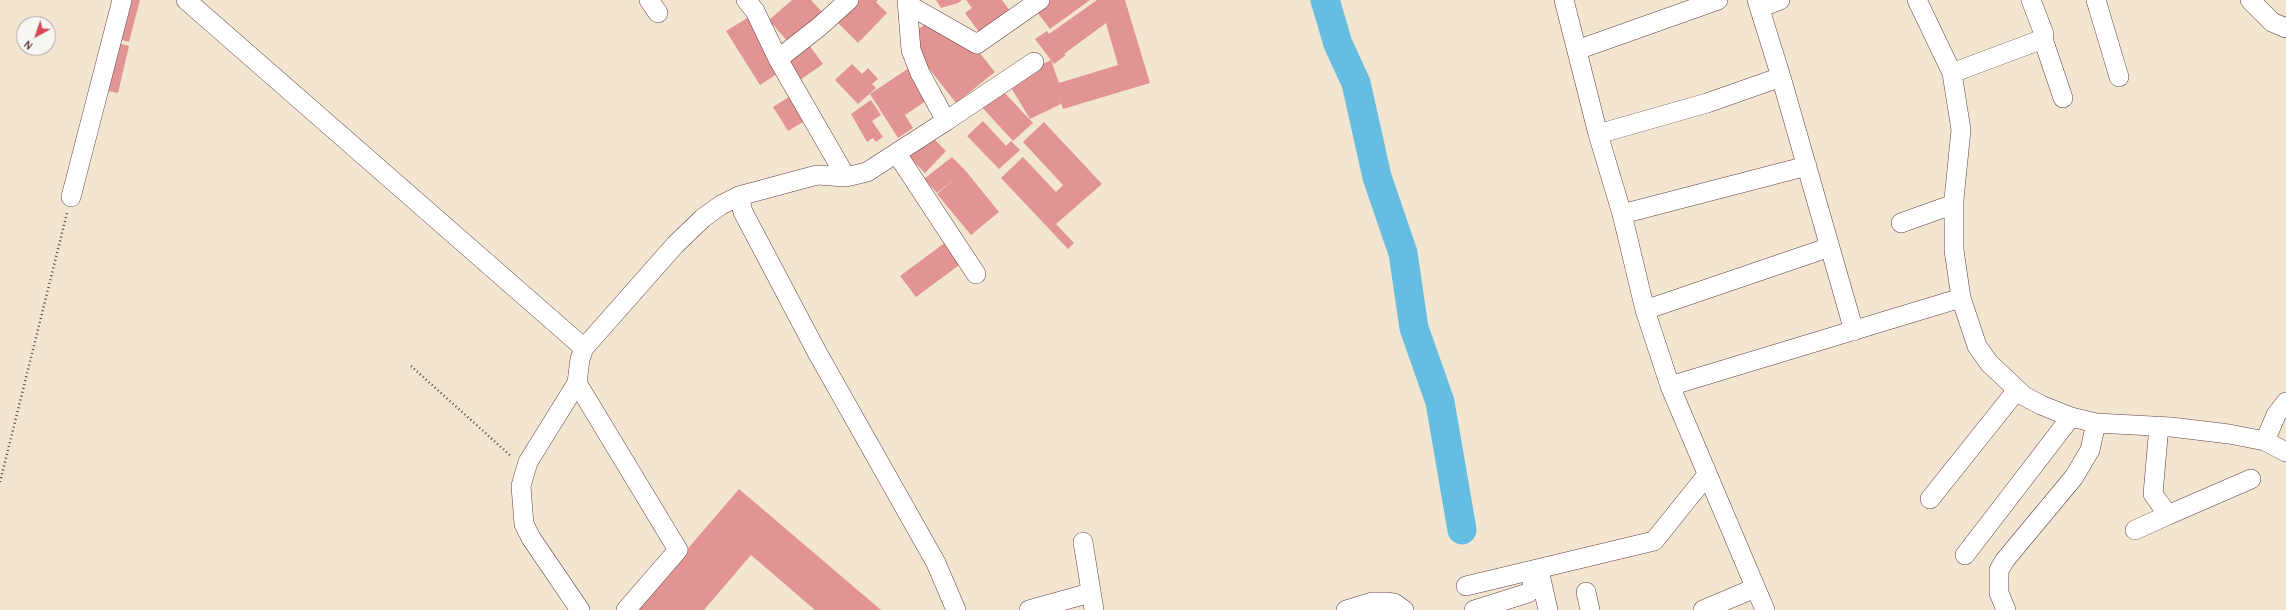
<!DOCTYPE html>
<html>
<head>
<meta charset="utf-8">
<style>
  body { margin:0 }
  #map { position:relative; width:2286px; height:610px; overflow:hidden; background:#f3e6d1; font-family:"Comic Neue",sans-serif }
  canvas { display:block }
  .north { position:absolute; left:16px; top:16px; width:40px; height:40px; box-sizing:border-box; background:#f6f6f2; border:1px solid #b1a0a2; border-radius:50%; rotate:220deg; font-size:11px; font-weight:700; line-height:16px; text-align:center; color:#4a1f2b }
  .north::after { content:''; display:block; margin:auto; width:14px; height:18px; background:#d1495b; clip-path:polygon(50% 0,100% 100%,50% 72%,0 100%) }
</style>
</head>
<body>
<div id="map">
<canvas width="2286" height="610"></canvas>
<div class="north">N</div>
</div>
<script>
const ctx = document.querySelector('canvas').getContext('2d');
ctx.lineJoin = 'round';
const toPath = rows => new Path2D(rows.map(r => 'M' + r).join(''));
function stroke(path, color, width, dash) { ctx.strokeStyle = color; ctx.lineWidth = width; ctx.lineCap = dash ? 'butt' : 'round'; ctx.setLineDash(dash || []); ctx.stroke(path); }
function fill(path, color) { ctx.fillStyle = color; ctx.fill(path, 'evenodd'); }
const river = toPath([
  [1325,0,1338,44,1356,83,1377,177,1403,253,1414,328,1440,402,1462,530]
]);
const building = toPath([
  [125,0,140,0,129,42,115,38],
  [792,0,811,0,823,13,789,43,769,20],
  [853,0,878,0,876,2,887,13,858,43,836,21],
  [936,0,962,0,958,3,941,8],
  [966,0,1002,0,1010,11,979,32,965,13,972,8],
  [1045,0,1090,0,1050,29,1034,8],
  [1097,0,1125,0,1150,83,1063,109,1057,92,1061,104,1030,119,1007,81,1051,60,1059,83,1118,65,1106,23,1064,54,1066,55,1054,64,1035,39,1047,31,1049,34],
  [749,17,783,70,760,85,726,31],
  [931,20,974,46,995,72,956,103,924,62,925,60,916,46,912,34],
  [114,42,129,46,118,93,102,90],
  [807,42,823,64,800,80,785,58],
  [852,64,862,74,868,68,878,79,872,84,876,88,858,104,835,80],
  [909,68,929,99,905,115,913,128,898,138,870,94],
  [1000,88,1033,123,1013,141,981,106],
  [792,95,808,119,788,131,773,107],
  [871,100,881,115,872,121,883,137,876,142,873,138,867,142,851,114],
  [983,121,1006,146,1011,141,1020,150,999,169,967,136],
  [1044,122,1102,184,1056,224,1074,243,1068,249,1001,178,1023,157,1056,192,1063,185,1023,142],
  [930,135,946,151,925,173,909,157],
  [952,157,965,170,999,212,971,235,937,194,956,178,937,193,924,179],
  [950,239,966,260,916,297,900,276],
  [739,489,881,610,815,610,751,555,704,610,635,610]
]);
const path = toPath([
  [411,366,512,457],
  [0,482,67,213]
]);
const minor = toPath([
  [186,0,584,348],
  [649,0,658,13],
  [746,0,755,11,778,59,846,177],
  [1564,0,1598,134,1622,214,1645,310,1670,386,1765,610],
  [1757,0,1781,77,1854,331],
  [1917,0,1952,73,1961,130,1954,199,1954,250,1961,298,1977,346,1989,363,2024,396,2041,405,2071,417,2096,423,2171,427,2229,434,2265,441,2286,452],
  [2096,0,2119,77],
  [2250,0,2272,22,2286,28],
  [907,4,977,44,1040,0],
  [1760,8,1780,0],
  [2043,39,2063,98],
  [1577,50,1718,0],
  [778,59,819,27,849,0],
  [1952,73,2043,39,2044,34,2031,0],
  [946,121,1034,62],
  [1598,134,1707,103,1781,77],
  [897,154,976,274],
  [739,196,743,212,818,354,936,563,956,610],
  [71,197,122,0],
  [1622,214,1807,166],
  [1901,223,1954,204],
  [1645,310,1830,247],
  [577,383,678,550,626,610],
  [1670,386,1961,298],
  [2159,426,2153,494,2168,515,2251,479],
  [2265,441,2276,415,2286,402],
  [1930,499,2017,390],
  [2135,530,2168,515],
  [1083,542,1094,610],
  [1965,555,2071,417],
  [1539,570,1548,610],
  [1466,586,1654,541,1707,475],
  [1586,592,1590,610],
  [580,610,531,538,524,524,521,486,528,462,577,383,580,359,584,348,675,245,703,218,721,205,739,196,817,175,846,177,867,172,946,121,920,73,911,50,907,0],
  [1029,610,1090,593],
  [1346,610,1372,602,1388,602,1394,603,1404,610],
  [1474,610,1528,593,1533,588,1531,571],
  [1703,610,1755,588],
  [2006,610,1999,593,1999,570,2005,560,2074,477,2090,450,2096,423]
]);
stroke(river, '#65bde2', 29);
fill(building, '#e19491');
stroke(minor, '#633d44', 20);
stroke(path, '#633d44', 2.5, [1, 3]);
stroke(minor, '#fff', 19);
</script>
</body>
</html>
